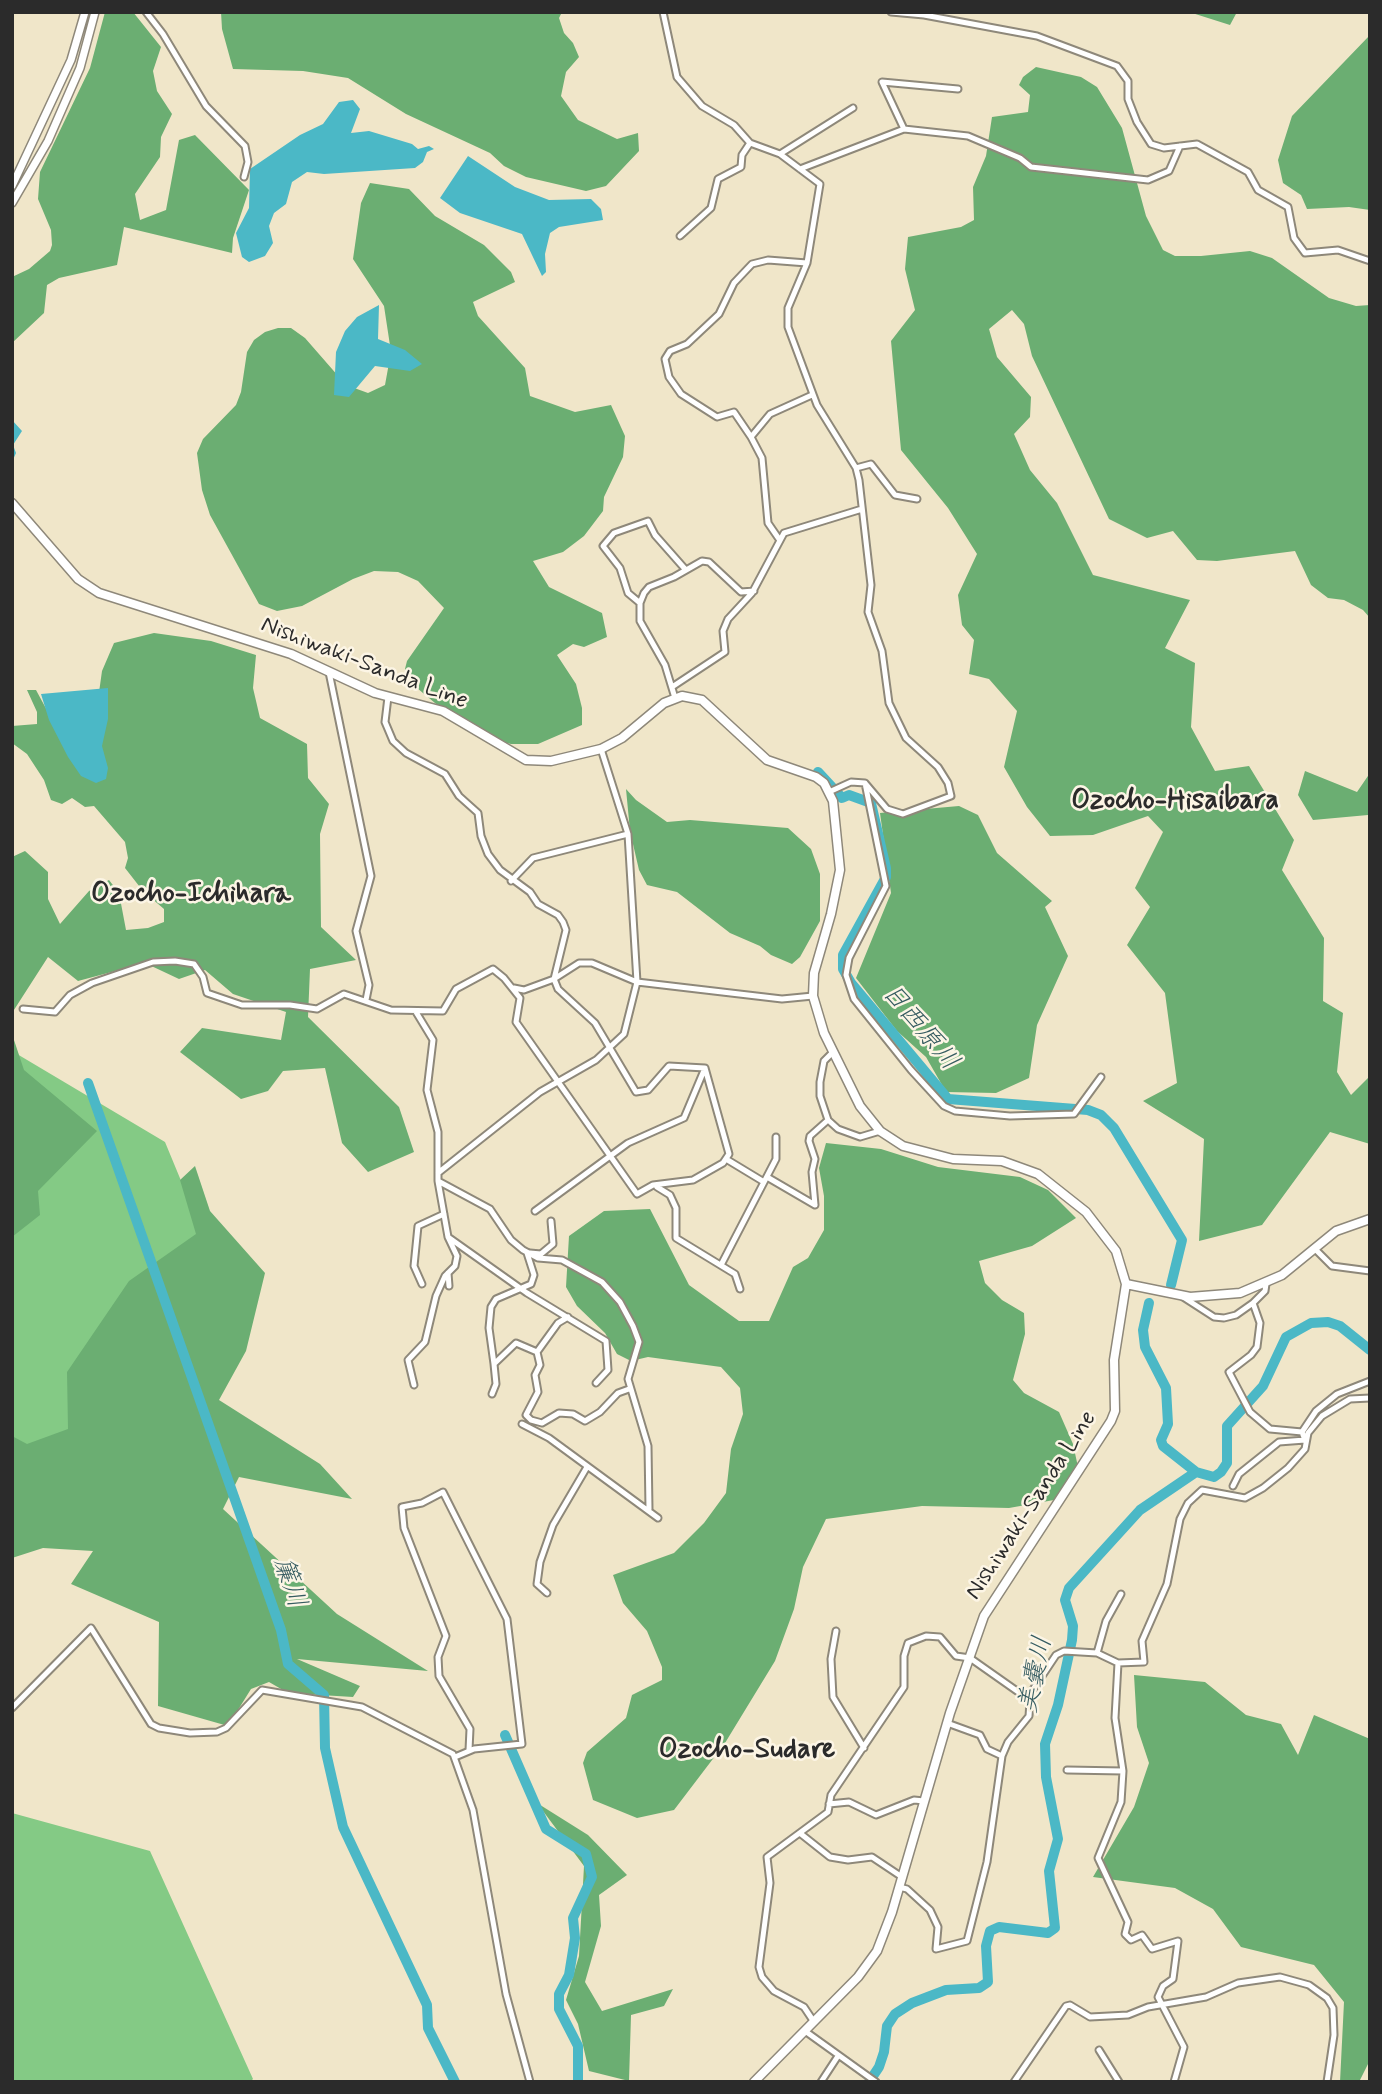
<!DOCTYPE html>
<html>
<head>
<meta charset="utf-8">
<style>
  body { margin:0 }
  #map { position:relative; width:1382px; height:2094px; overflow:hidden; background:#f0e6c9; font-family:Mynerve,sans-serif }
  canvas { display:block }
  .frame { position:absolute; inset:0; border:14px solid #2b2b2b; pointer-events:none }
</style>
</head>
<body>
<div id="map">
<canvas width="1382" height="2094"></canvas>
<div class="frame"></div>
</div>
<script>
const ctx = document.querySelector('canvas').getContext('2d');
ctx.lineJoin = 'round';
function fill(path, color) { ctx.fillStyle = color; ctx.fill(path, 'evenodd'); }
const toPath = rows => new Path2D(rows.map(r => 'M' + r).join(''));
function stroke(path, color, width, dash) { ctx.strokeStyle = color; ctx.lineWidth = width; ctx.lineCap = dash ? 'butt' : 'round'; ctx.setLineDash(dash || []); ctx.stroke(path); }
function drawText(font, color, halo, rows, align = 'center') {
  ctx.font = font + ' Mynerve,"Klee One",sans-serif'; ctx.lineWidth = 5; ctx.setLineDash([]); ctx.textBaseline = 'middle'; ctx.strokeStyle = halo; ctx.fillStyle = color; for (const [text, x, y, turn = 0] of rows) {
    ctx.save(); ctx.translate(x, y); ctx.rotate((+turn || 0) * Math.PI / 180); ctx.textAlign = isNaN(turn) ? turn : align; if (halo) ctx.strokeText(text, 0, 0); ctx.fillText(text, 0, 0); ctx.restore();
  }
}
const green = toPath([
  [12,1051,165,1142,208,1246,84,1437,12,1480],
  [12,1813,150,1851,253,2079,250,2082,12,2082]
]);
const forest = toPath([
  [105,12,133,12,161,47,153,71,157,91,172,114,161,137,160,157,135,194,140,220,166,210,179,140,195,135,249,190,233,238,232,253,124,227,117,265,59,278,47,285,44,313,12,343,12,277,29,269,50,251,52,245,51,230,38,199,40,172,90,68],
  [221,12,562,12,559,18,564,33,573,43,579,57,566,72,561,96,578,120,617,139,638,133,639,151,606,186,586,191,526,177,504,166,490,153,406,114,348,78,303,71,233,69,222,29],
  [1189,12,1237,12,1230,25],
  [1370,35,1370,210,1349,207,1307,209,1301,195,1283,183,1278,160,1292,116],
  [1036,67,1081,77,1097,87,1122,128,1146,216,1163,250,1175,256,1201,256,1250,251,1272,258,1329,298,1356,306,1370,305,1370,618,1363,610,1344,600,1328,598,1311,585,1295,551,1217,561,1197,560,1173,531,1147,538,1109,519,1032,356,1024,324,1012,310,989,329,997,357,1031,397,1030,417,1014,434,1030,470,1057,503,1093,575,1190,600,1165,648,1195,663,1191,727,1215,771,1249,766,1294,840,1282,870,1324,938,1323,1001,1343,1013,1337,1072,1351,1095,1370,1076,1370,1144,1330,1132,1262,1225,1199,1241,1204,1139,1143,1101,1177,1083,1165,993,1127,945,1150,907,1135,888,1163,832,1148,816,1093,835,1050,836,1027,807,1004,767,1017,711,989,679,969,674,974,640,962,625,958,595,977,554,948,508,901,450,891,341,915,310,905,269,908,237,961,227,974,220,973,187,986,156,992,117,1028,112,1030,95,1019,85,1023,77],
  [370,183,409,189,435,216,484,245,511,272,515,282,473,302,478,316,525,368,530,396,575,412,611,405,625,436,623,457,604,497,603,511,584,536,563,552,533,561,549,587,602,613,607,637,584,647,573,644,557,655,576,684,582,708,582,725,538,744,511,744,490,739,447,713,411,683,405,669,407,661,444,608,418,581,398,572,374,571,353,579,302,606,277,611,259,604,210,515,202,490,197,453,203,439,236,405,241,392,247,352,254,340,265,332,278,328,291,328,305,338,346,385,368,393,385,385,391,352,384,306,353,259,361,203],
  [154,633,211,641,256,655,253,688,260,718,307,744,308,778,329,804,320,834,321,927,356,960,310,969,308,1017,399,1107,414,1152,368,1172,342,1143,325,1068,283,1071,268,1091,241,1099,180,1052,202,1028,281,1040,286,1012,233,994,205,970,179,979,145,963,78,981,48,957,12,1013,12,857,25,851,48,872,48,899,60,924,89,891,109,880,119,893,126,930,148,928,164,922,164,909,143,891,125,868,128,858,125,842,94,806,85,807,72,798,62,804,51,800,44,780,27,754,12,743,12,726,37,724,37,712,27,690,36,690,76,764,95,721,102,671,114,643],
  [1305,771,1357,792,1370,773,1370,817,1368,815,1313,820,1298,795],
  [626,789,636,800,667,822,690,820,788,828,811,849,820,874,820,921,800,957,792,964,771,955,760,946,730,933,677,892,647,885,639,870,630,831],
  [959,806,978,815,997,853,1052,901,1045,907,1068,956,1037,1025,1029,1078,996,1093,946,1092,926,1057,897,1031,856,978,891,893,880,813],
  [12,1034,24,1070,97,1131,38,1191,40,1215,12,1237],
  [826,1143,881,1149,938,1167,1020,1177,1048,1190,1076,1218,1032,1246,979,1261,985,1283,1002,1300,1024,1313,1025,1334,1013,1380,1024,1393,1059,1412,1073,1444,1078,1467,1054,1500,1009,1508,922,1506,826,1519,803,1567,794,1609,775,1661,725,1743,674,1810,637,1818,593,1800,583,1763,587,1752,626,1718,632,1695,662,1680,662,1667,647,1631,623,1603,613,1575,674,1553,704,1523,726,1493,731,1449,743,1414,740,1388,721,1367,648,1357,631,1361,617,1354,605,1333,577,1306,566,1287,569,1236,604,1211,650,1209,689,1285,739,1321,769,1321,793,1267,808,1258,824,1230,824,1196,819,1168],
  [195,1166,210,1211,265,1273,246,1351,219,1400,320,1464,352,1499,239,1477,223,1509,337,1614,428,1671,297,1659,360,1686,353,1697,288,1693,269,1682,251,1689,228,1726,158,1706,159,1622,71,1584,93,1551,43,1548,12,1558,12,1436,27,1444,68,1429,67,1372,129,1281,196,1234,180,1180],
  [1134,1675,1205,1682,1246,1715,1281,1724,1298,1755,1314,1715,1370,1739,1370,2060,1359,2082,1340,2082,1344,2002,1314,1965,1241,1947,1213,1909,1175,1888,1093,1877,1134,1807,1149,1763,1137,1727],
  [537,1803,588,1835,627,1875,599,1895,601,1926,585,1982,602,2011,673,1989,664,2006,631,2015,629,2081,589,2071,578,2024,566,2000,579,1956,584,1866]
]);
const water = toPath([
  [353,100,360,109,351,133,369,131,412,144,418,149,429,146,434,149,427,152,423,162,415,168,324,174,307,172,292,182,286,204,274,213,269,226,273,243,265,256,249,262,242,257,236,233,249,208,250,169,300,135,323,124,339,102],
  [468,156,515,187,549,200,591,199,601,209,603,220,559,227,550,233,545,254,546,272,542,276,522,234,460,213,440,198],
  [379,305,378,339,405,350,422,364,410,371,375,366,349,397,334,395,336,352,345,331,357,317],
  [12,420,22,431,13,445,16,453,12,462],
  [108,688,108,719,102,746,108,768,106,779,96,783,81,776,68,757,49,720,41,694]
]);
const river = toPath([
  [818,772,842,798,849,795,871,803,886,868,886,877,843,955,843,969,851,983,948,1099,1088,1110,1101,1115,1114,1128,1182,1240,1171,1285],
  [88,1083,281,1630,288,1664,324,1695,325,1748,343,1827,427,2005,428,2028,455,2082],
  [1149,1303,1143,1330,1145,1347,1166,1388,1168,1424,1161,1440,1163,1446,1196,1472],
  [505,1735,546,1829,586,1854,592,1877,573,1918,575,1938,569,1975,559,1994,559,2009,578,2046,578,2082],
  [869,2082,879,2067,884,2052,887,2026,895,2014,912,2003,946,1990,979,1988,988,1982,986,1946,990,1931,999,1927,1048,1933,1055,1928,1049,1871,1058,1839,1046,1777,1045,1744,1058,1705,1072,1640,1073,1626,1065,1600,1069,1588,1140,1510,1196,1472,1214,1477,1221,1472,1227,1463,1227,1426,1263,1386,1286,1337,1311,1323,1328,1322,1340,1326,1370,1350]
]);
const street = toPath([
  [146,12,163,34,206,106,245,146,248,162,244,177],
  [663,12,677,77,702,106,734,125,750,143,780,154,820,184,807,263,788,308,788,327,817,405,856,468,859,480,871,585,868,612,882,651,889,703,906,738,938,767,948,783,951,796,903,814,887,809,865,783,851,782,829,792],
  [891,12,924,15,1037,36,1117,66,1128,81,1128,99,1137,122,1151,144,1164,148,1197,144,1248,172,1258,190,1288,207,1294,238,1305,253,1338,250,1370,261],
  [904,129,882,82,958,89],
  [780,154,853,108],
  [800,169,904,129,968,136,1020,158,1031,167,1148,180,1169,171,1180,146],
  [680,236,711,208,718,179,741,167,742,155,750,143],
  [751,437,770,414,812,395],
  [856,468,871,464,895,495,917,499],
  [779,539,768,523,762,458,751,437,734,412,717,417,681,394,669,377,665,359,670,351,687,344,719,314,734,283,752,264,768,260,807,263],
  [640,603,628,593,620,568,603,546,614,533,648,521,655,535,685,569],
  [329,672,371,876,356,931,369,985,366,1000],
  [672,687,725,652,723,631,728,619,752,593,784,533,862,509],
  [388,697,385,722,393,741,406,753,445,774,459,796,478,813,481,836,488,854,500,870,530,892,538,904,558,915,563,922,566,930,554,979,558,989,595,1023,636,1092,648,1090,669,1066,705,1068],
  [675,698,665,665,640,621,640,603,644,593,649,587,674,577,702,561,709,562,741,592,754,591],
  [865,783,886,886,849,958,846,975,854,999,911,1070,944,1106,955,1111,1010,1116,1074,1114,1101,1077],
  [511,881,533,858,628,834],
  [514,988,524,990,554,979,579,963,592,963,637,982,782,999,813,996],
  [23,1009,55,1012,70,995,92,983,153,962,175,961,194,964,203,977,207,993,242,1005,290,1005,317,1009,344,994,391,1010,443,1011,456,989,493,969,504,978,520,998,516,1022,637,1194,653,1185,693,1180,723,1163,729,1154,705,1068],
  [416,1012,433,1040,427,1090,438,1132,438,1181,490,1209,511,1240,523,1250,538,1258,562,1260,602,1282,620,1302,633,1326,639,1342,628,1379,648,1446,649,1509],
  [833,1052,824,1061,820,1082,820,1096,828,1120,838,1129,860,1137,880,1131],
  [726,1159,764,1182],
  [438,1173,540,1092,596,1060,624,1034,637,982,628,834,601,749],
  [767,1177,815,1205],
  [438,1181,448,1237,527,1293,606,1341,608,1370,596,1383],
  [657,1187,670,1195,676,1208,676,1238,735,1274,740,1289],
  [815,1205,812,1172,815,1159,809,1141,810,1136,828,1120],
  [535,1211,628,1143,684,1118,705,1068],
  [1314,1248,1332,1266,1370,1271],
  [527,1253,534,1275,531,1284,496,1299,491,1307,489,1328,494,1364,516,1343,537,1352,558,1323,568,1317],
  [530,1253,541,1254,553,1244,551,1221],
  [721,1265,776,1159,776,1137],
  [448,1273,449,1286],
  [422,1284,414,1266,418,1226,444,1214],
  [1266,1284,1265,1291,1253,1303,1260,1323,1257,1347,1251,1355,1229,1372,1250,1412,1270,1429,1302,1432,1305,1440],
  [1183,1297,1214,1317,1224,1318,1236,1315,1253,1303],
  [537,1352,540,1365,535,1375,538,1392,526,1415,531,1420,542,1423,559,1413,573,1414,585,1421,600,1412,618,1393,629,1389],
  [414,1385,408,1360,425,1342,436,1296,445,1276,455,1266,457,1256,448,1237],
  [492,1394,496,1384,494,1364],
  [522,1424,549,1438,658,1518],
  [1302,1432,1316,1411,1337,1394,1370,1381],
  [1233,1486,1239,1474,1279,1442,1305,1440],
  [547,1593,537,1584,540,1562,553,1525,587,1467],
  [836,1631,831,1659,833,1697,864,1748],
  [1097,1653,1106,1621,1121,1594],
  [1118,1663,1115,1718,1123,1771,1121,1802,1098,1858,1128,1922,1125,1934,1131,1940,1142,1935,1152,1949,1178,1941,1173,1979,1163,1986,1158,1997,1184,2047,1174,2082],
  [12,1708,91,1628,151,1724,159,1728,190,1733,217,1732,226,1728,262,1690,362,1707,453,1754,473,1810,506,1994,530,2082],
  [947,1723,980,1735,987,1749,1002,1756],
  [455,1757,474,1749,522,1744,507,1619,443,1492,422,1503,402,1507,404,1528,446,1636,438,1657,439,1676,470,1729,469,1750],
  [1067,1770,1123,1771],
  [829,1804,849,1802,876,1815,914,1800,924,1801],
  [801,1834,830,1857,848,1860,872,1857,902,1877],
  [899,1887,907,1889,930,1910,938,1927,936,1949,967,1941,987,1862,1002,1756,1008,1742,1029,1716,1030,1702,1024,1696],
  [814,2022,804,2007,774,1991,762,1977,759,1967,770,1883,767,1857,828,1812,831,1795,904,1687,904,1656,908,1643,926,1636,940,1637,956,1656,970,1658,1024,1696,1032,1691,1056,1655,1064,1651,1097,1653,1118,1663,1144,1662,1142,1641,1167,1584,1180,1519,1188,1503,1202,1490,1245,1498,1263,1488,1288,1468,1305,1449,1308,1433,1322,1416,1350,1399,1370,1398],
  [805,2031,876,2082],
  [1099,2050,1119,2082],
  [821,2082,838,2056],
  [1014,2082,1066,2006,1070,2005,1090,2017,1128,2015,1148,2007,1206,1997,1238,1983,1280,1977,1309,1985,1327,1998,1333,2008,1334,2035,1327,2082]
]);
const secondary = toPath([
  [12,186,71,60,85,12],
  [12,203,48,141,80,68,95,12]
]);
const primary = toPath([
  [12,503,78,579,99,593,291,654,375,693,443,711,526,760,551,761,601,749,622,738,664,703,682,696,702,700,767,760,816,777,824,783,833,801,840,870,831,914,814,973,813,996,824,1033,860,1106,880,1131,903,1146,953,1159,1002,1161,1038,1174,1086,1212,1116,1251,1126,1284,1114,1360,1115,1411,1111,1421,984,1616,950,1713,892,1912,877,1951,858,1977,754,2082],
  [1126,1284,1190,1297,1240,1293,1282,1275,1336,1231,1370,1219]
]);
const streetNames = [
  ["Nishiwaki-Sanda Line",364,664,21],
  ["Nishiwaki-Sanda Line",1032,1506,-57]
];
const waterNames = [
  ["日西原川",919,1028,50],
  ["簾川",288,1583,71],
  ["美嚢川",1037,1675,-78]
];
const quarterNames = [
  ["Ozocho-Hisaibara",1175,802],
  ["Ozocho-Ichihara",191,895],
  ["Ozocho-Sudare",747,1751]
];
fill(green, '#84ca85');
fill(forest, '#6bae72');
fill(water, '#4bb8c6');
stroke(river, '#4bb8c6', 10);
stroke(street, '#8e887a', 9);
stroke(secondary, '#8e887a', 10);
stroke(primary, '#8e887a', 11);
stroke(street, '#fff', 5);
stroke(secondary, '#fff', 7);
stroke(primary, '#fff', 8);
drawText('24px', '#2b2b2b', '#fcf5e5', streetNames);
drawText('italic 26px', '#365c61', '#fcf5e5', waterNames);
drawText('bold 28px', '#2b2b2b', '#fcf5e5', quarterNames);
</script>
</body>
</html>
